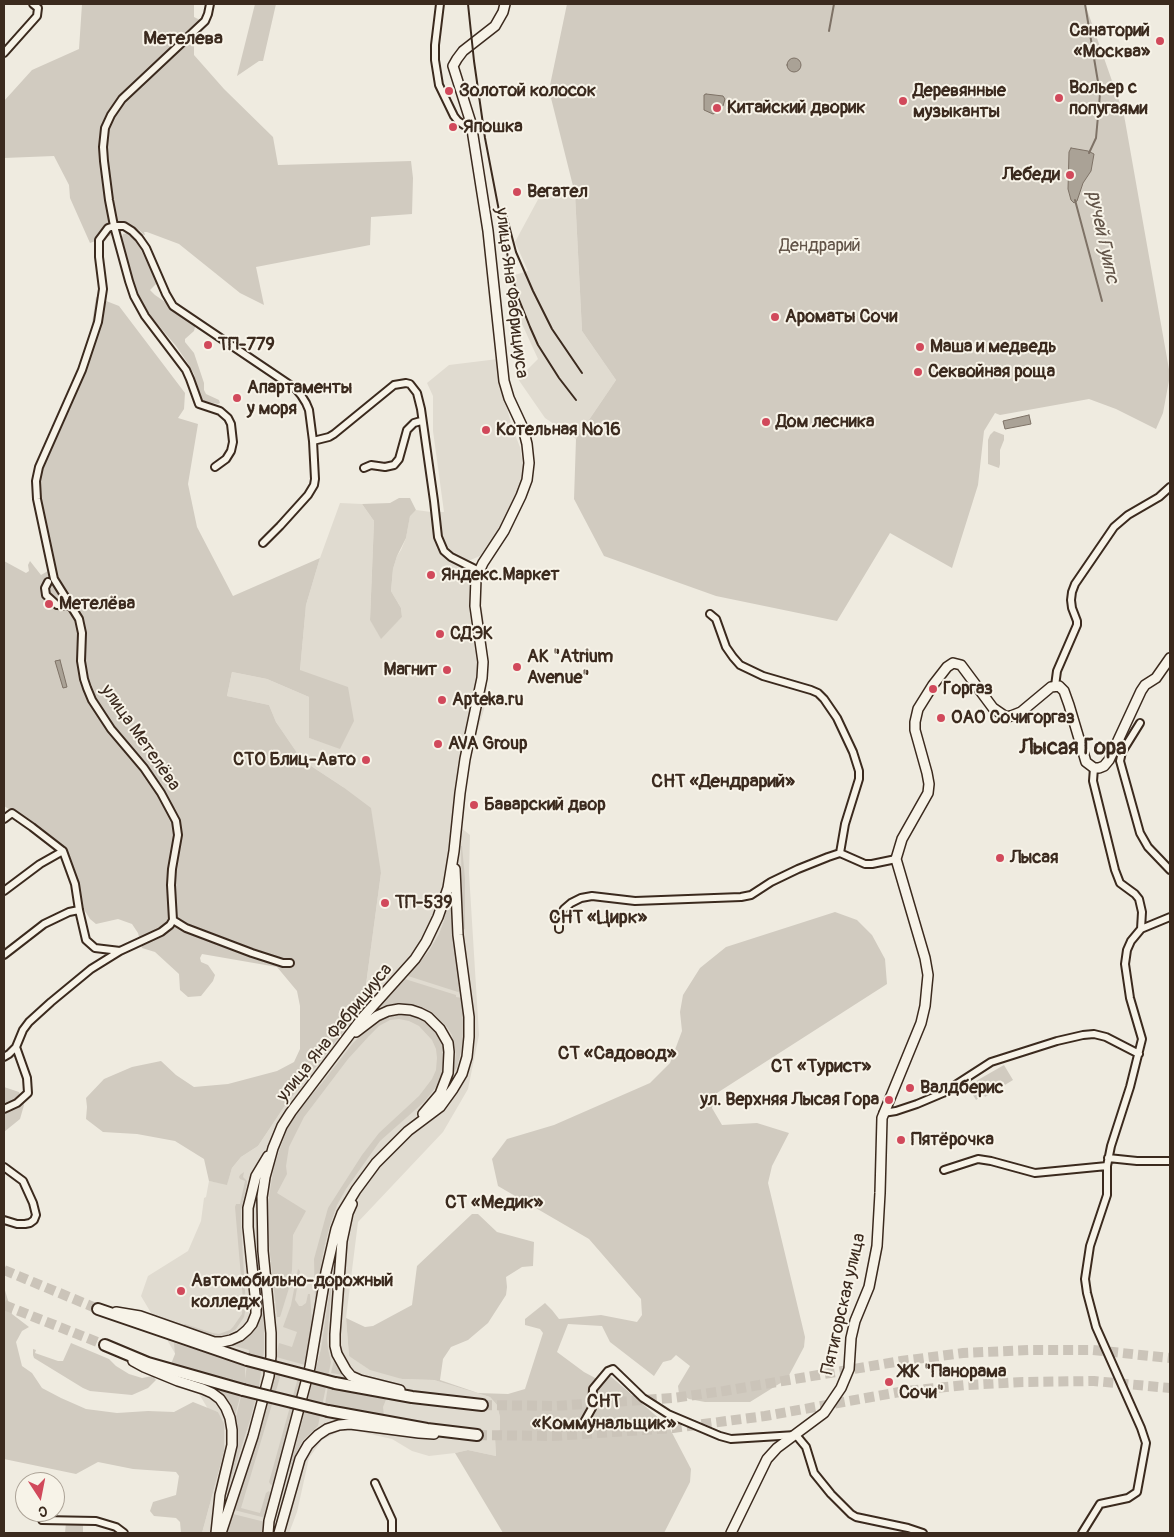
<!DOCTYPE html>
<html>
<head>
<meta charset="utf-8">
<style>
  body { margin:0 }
  #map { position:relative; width:1174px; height:1537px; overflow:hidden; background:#efebe0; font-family:Pangolin,sans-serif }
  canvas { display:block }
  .frame { position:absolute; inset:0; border:5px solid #3b2a1e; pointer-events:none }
  .north { position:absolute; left:15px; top:1472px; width:50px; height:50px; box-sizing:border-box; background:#f7f3e8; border:1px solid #aca397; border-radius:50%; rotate:169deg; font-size:14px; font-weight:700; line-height:20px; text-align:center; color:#3b2a1e }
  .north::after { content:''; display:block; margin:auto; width:18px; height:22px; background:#d1495b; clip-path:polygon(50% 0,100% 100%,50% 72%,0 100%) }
</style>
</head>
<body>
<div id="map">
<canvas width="1174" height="1537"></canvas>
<div class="frame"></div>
<div class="north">С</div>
</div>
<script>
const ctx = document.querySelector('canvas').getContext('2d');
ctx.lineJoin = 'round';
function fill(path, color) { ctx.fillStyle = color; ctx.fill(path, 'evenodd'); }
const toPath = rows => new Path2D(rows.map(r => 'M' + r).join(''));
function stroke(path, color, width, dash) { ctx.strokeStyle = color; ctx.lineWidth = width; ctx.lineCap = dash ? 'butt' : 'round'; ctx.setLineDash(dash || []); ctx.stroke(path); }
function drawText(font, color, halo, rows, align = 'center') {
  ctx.font = font + ' Pangolin,sans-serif'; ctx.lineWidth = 4; ctx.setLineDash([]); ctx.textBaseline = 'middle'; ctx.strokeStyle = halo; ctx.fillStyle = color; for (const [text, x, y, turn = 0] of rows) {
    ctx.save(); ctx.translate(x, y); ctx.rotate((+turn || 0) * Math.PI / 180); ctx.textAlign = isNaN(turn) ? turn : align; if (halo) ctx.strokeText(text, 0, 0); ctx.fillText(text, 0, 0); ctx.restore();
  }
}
const built = toPath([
  [542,192,575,194,582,331,616,380,576,439,545,418,518,379,538,359,517,313,508,277,528,271,515,242],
  [498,359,503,393,512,427,520,447,523,465,520,486,499,529,480,556,461,564,482,608,489,664,485,706,464,775,460,827,470,835,469,873,479,1035,468,1089,443,1132,358,1222,346,1318,349,1356,402,1379,434,1380,490,1397,497,1405,500,1417,500,1429,495,1438,496,1456,468,1450,455,1453,429,1456,412,1451,392,1439,357,1431,340,1431,322,1440,309,1458,297,1512,289,1533,202,1533,224,1452,218,1412,208,1409,141,1296,148,1276,188,1251,201,1221,204,1198,206,1197,209,1181,227,1184,232,1168,241,1157,258,1146,284,1107,363,1007,381,873,343,787,302,760,276,722,269,705,227,696,232,672,267,679,309,697,309,738,340,748,300,670,306,605,320,558,340,503,362,504,374,521,370,619,381,638,402,617,401,608,391,591,393,569,397,556,401,550,406,538,410,515,416,510,431,512,444,512,433,431,433,396,427,383,449,365]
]);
const green = toPath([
  [82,4,194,4,194,17,202,21,194,29,194,55,224,89,273,137,278,165,411,161,413,178,412,214,371,217,370,245,256,267,264,305,240,293,179,244,147,232,144,232,145,235,144,235,139,230,131,228,90,243,70,198,69,185,54,156,4,158,4,101,32,70,79,49],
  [255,4,276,4,263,61,259,61,237,76],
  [567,4,1085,4,1124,115,1170,375,1163,413,1156,429,1116,409,1089,399,1000,415,995,413,984,431,978,485,952,568,890,533,837,621,716,596,604,556,574,499,576,439,616,380,582,331,575,194,549,90],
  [127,233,132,236,139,246,157,283,150,290,155,295,196,323,194,331,185,339,185,342,194,353,204,383,204,390,206,394,219,400,220,403,218,404,203,401,200,398,194,374,187,362,176,346,153,319,140,299,132,278,121,240,123,234],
  [96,297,119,306,185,393,184,409,178,418,198,424,188,484,197,527,233,596,320,558,306,605,300,670,348,687,354,721,340,749,309,738,309,697,267,679,232,672,227,696,269,705,276,722,302,760,343,787,371,808,381,873,363,1007,284,1107,258,1146,241,1157,232,1168,227,1185,209,1181,204,1159,175,1141,137,1134,103,1132,86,1119,87,1107,86,1098,104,1079,132,1067,161,1061,176,1075,194,1087,228,1084,277,1071,294,1062,300,1049,300,1006,297,991,277,967,202,954,200,958,201,962,208,965,215,975,213,981,201,996,188,997,180,990,179,974,155,952,142,948,138,933,132,924,118,919,96,924,90,919,83,908,74,868,66,852,56,840,4,806,4,561,26,573,29,571,28,565,30,561,41,575,48,571,32,498,33,480,38,459,68,396,91,330],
  [994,431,1004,435,1004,440,1000,450,1000,464,999,468,988,464,988,440,990,435],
  [399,498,410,498,416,510,410,516,406,538,397,556,393,569,391,591,401,608,402,617,381,639,370,620,374,521,362,504,390,503],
  [461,846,462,846,465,879,465,929,462,930],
  [450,894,452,895,452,930,460,991,458,992,408,976,429,951,439,934,444,921],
  [835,912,857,920,872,935,885,959,887,984,717,1093,712,1108,722,1125,757,1123,789,1133,772,1166,768,1183,805,1337,804,1347,787,1379,750,1402,705,1402,689,1399,679,1394,678,1386,690,1366,676,1355,671,1360,663,1362,654,1376,610,1342,602,1326,568,1324,557,1352,584,1372,597,1379,608,1374,669,1427,691,1469,690,1482,664,1533,503,1533,455,1453,468,1450,496,1456,495,1438,500,1429,500,1417,497,1405,490,1397,434,1380,402,1379,370,1370,349,1356,346,1318,365,1327,373,1326,412,1305,417,1266,472,1214,478,1214,497,1232,534,1242,533,1266,522,1267,506,1277,507,1287,506,1295,488,1323,468,1340,451,1347,443,1359,440,1380,478,1393,508,1394,525,1389,543,1333,540,1329,525,1325,525,1319,545,1303,552,1310,559,1319,601,1315,637,1322,642,1315,641,1299,589,1239,498,1186,492,1159,507,1139,554,1125,650,1083,670,1063,682,1031,680,1012,683,995,700,968,726,947],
  [405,979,456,995,456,997,462,998,464,1021,463,1044,457,1067,453,1074,456,1054,452,1035,447,1027,432,1012,420,1006,409,1004,399,1003,377,1007],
  [397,1015,411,1015,419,1017,433,1028,442,1043,444,1053,442,1074,436,1087,424,1102,380,1141,346,1189,337,1205,329,1228,323,1253,317,1297,315,1299,314,1259,328,1208,362,1155,379,1133,419,1096,432,1079,436,1070,437,1058,436,1049,432,1040,419,1026,409,1021,399,1019,390,1020,379,1026,369,1036,348,1059,304,1117,289,1147,286,1166,287,1174,277,1193,306,1211,293,1235,292,1270,289,1288,281,1314,280,1317,277,1317,268,1236,268,1203,274,1166,287,1129,297,1112,322,1083,353,1043,371,1026,379,1021,388,1016],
  [1004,1065,1013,1080,985,1097,984,1095,976,1100,970,1090,978,1085,976,1081],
  [4,1087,19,1092,24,1105,20,1119,4,1132],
  [244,1172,243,1177,247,1181,247,1184,241,1210,241,1225,246,1307,244,1317,236,1329,226,1336,217,1338,183,1326,184,1324,185,1324,213,1333,219,1334,230,1330,233,1327,242,1314,243,1300,235,1207,236,1204,240,1204,245,1181,240,1179,239,1177,240,1175],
  [333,1268,327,1340,328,1349,331,1362,318,1426,303,1440,297,1451,289,1471,321,1349],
  [298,1269,300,1271,295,1300,299,1306,302,1306,306,1303,308,1294,310,1294,312,1323,305,1365,276,1357,279,1343,292,1347,297,1332,283,1327,291,1305],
  [259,1276,263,1302,264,1330,264,1351,259,1386,250,1420,223,1505,222,1505,236,1445,237,1428,236,1417,244,1384,171,1364,175,1354,174,1343,245,1364,245,1379,249,1350,231,1345,246,1338,253,1331,257,1326,261,1310],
  [4,1287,12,1314,29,1327,22,1331,16,1342,22,1366,32,1373,42,1388,61,1398,86,1409,117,1413,148,1411,174,1412,193,1402,218,1412,224,1424,224,1452,202,1533,181,1533,180,1522,176,1518,154,1516,150,1511,153,1502,176,1495,179,1476,176,1472,133,1469,98,1462,76,1474,4,1459],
  [71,1343,109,1359,116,1366,129,1374,142,1378,153,1376,156,1380,148,1388,132,1395,90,1391,83,1388,34,1358,33,1355,33,1349,36,1350,35,1353,58,1361,63,1361],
  [334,1360,344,1374,344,1375,331,1373],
  [276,1372,281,1374,241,1508,260,1513,266,1493,269,1491,271,1495,266,1518,234,1510,257,1440],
  [298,1378,301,1379,274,1483,271,1485,269,1482],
  [328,1386,387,1397,383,1407,384,1416,344,1410,325,1405],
  [221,1390,240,1397,235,1416,231,1404,221,1392],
  [233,1514,265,1522,263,1533,227,1533],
  [66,1522,83,1524,83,1533,65,1533]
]);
const water = toPath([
  '787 65a7 7 0 1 1 14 0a7 7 0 1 1-14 0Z',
  [706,94,723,96,725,99,723,106,721,105,719,108,719,111,713,114,704,110,704,95,706,94],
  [1071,148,1088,151,1094,154,1091,171,1083,183,1077,201,1074,203,1071,200,1068,189,1069,152,1071,148],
  [1029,415,1031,424,1005,429,1003,421,1029,415],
  [60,660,67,687,63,688,55,661,60,660]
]);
const stream = toPath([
  [1085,4,1100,94,1096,138,1089,153],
  [829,31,834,4],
  [1075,200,1102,301]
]);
const primaryTunnel = toPath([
  [4,1270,98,1309],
  [4,1305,105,1345],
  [482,1405,555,1406,673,1398,724,1391,901,1361,963,1353,1030,1350,1093,1350,1170,1358],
  [477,1435,553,1436,673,1428,765,1416,905,1391,967,1385,1023,1382,1094,1381,1170,1388]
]);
const street = toPath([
  [210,4,208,14,205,21,122,99,111,115,105,128,103,147,104,161,109,200,114,226,108,228,99,240,99,257,103,289,98,322,82,370,39,467,36,481,37,499,54,579,79,619,82,633,81,661,84,679,87,688,92,700,111,729,144,768,161,793,176,821,178,835,172,869,171,885,173,920,186,928,252,953,283,963,290,963],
  [440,4,435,45,435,60,439,85,454,116,458,121,464,125,471,123],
  [4,53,37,16,38,8,33,4],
  [313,441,329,437,334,434,394,385,406,383,410,384,417,393,421,409,434,501,438,537,444,551,451,557,479,571],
  [215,467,226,459,231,451,233,442,231,424,228,418,220,411,199,404,190,379,186,370,145,316,134,296,129,281,114,226,124,226,132,231,139,238,146,248,166,294,173,306,296,389,301,395,306,403,309,410,313,441,315,479,314,485,308,495,280,526,263,543],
  [364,468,371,465,385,467,394,465,399,459,407,430,414,423,421,421],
  [48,582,45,588,46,595,57,605,71,606],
  [710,614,716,619,726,647,733,657,740,665,763,676,811,690,818,693,824,699,837,718,853,752,859,771,859,779,845,824,840,853],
  [1055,686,1057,671,1077,625,1077,621,1072,608,1071,600,1072,592,1075,584,1114,527,1128,515,1159,497,1170,487],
  [1140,723,1122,752,1120,761,1140,833,1148,847,1170,870],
  [4,819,12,813,32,827,63,851,75,884,79,910,86,940,95,948,120,951],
  [4,891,40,864,63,851],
  [559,929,559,919,564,909,571,903,581,898,592,896,635,901,741,897,751,895,771,882,798,869,828,857,840,853,865,864,872,864,896,859],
  [1141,929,1170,917],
  [4,955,44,924,69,912,79,910],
  [4,1057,9,1054,16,1047,23,1030,29,1022,51,1002,91,969,120,951,161,932,170,925,173,920],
  [4,1109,17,1103,28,1093,27,1078,16,1047],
  [883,1113,896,1111,917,1104,943,1093,991,1062,1057,1041,1083,1035,1094,1034,1106,1037,1139,1054],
  [1108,1158,1137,1161,1170,1161],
  [4,1167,23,1181,33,1203,36,1215,34,1220,30,1223,25,1224,17,1224,4,1220],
  [944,1170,978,1159,991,1161,1035,1173,1107,1166],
  [583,1424,592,1408,593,1389,608,1371,613,1369,643,1398,654,1405,668,1414,720,1436,731,1439,796,1435,806,1447,814,1473,831,1494,851,1514,856,1517,908,1528,923,1533],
  [375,1483,392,1520,392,1533],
  [42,1520,96,1521,116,1527,124,1533],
  [1082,1533,1100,1504,1128,1498,1137,1492,1146,1443,1141,1428,1096,1327,1087,1293,1085,1279,1090,1246,1107,1195,1107,1166,1111,1146,1130,1087,1142,1039,1130,998,1125,964,1127,950,1131,941,1141,929,1142,912,1139,899,1135,894,1120,883,1115,870,1093,781,1094,768]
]);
const secondary = toPath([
  [356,1032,377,1016,388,1011,399,1009,411,1010,420,1013,428,1017,440,1029,448,1043,449,1052,448,1073,440,1094,423,1114],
  [352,1204,348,1213,342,1241,335,1334,335,1346,337,1354,346,1370,351,1376,360,1380,400,1390],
  [116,1312,140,1316,214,1342,222,1342,231,1340,240,1336,247,1330,252,1324,256,1314,256,1305,248,1227,248,1208,256,1176,268,1156],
  [133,1361,144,1367,178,1381,203,1389,212,1393,220,1399,226,1408,230,1418,232,1430,232,1445,220,1495,216,1533],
  [221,1533,253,1436,269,1376,271,1356,271,1333,263,1251,262,1197,265,1177,273,1148,282,1126,291,1112,363,1017,415,959,426,942,438,917,448,888,454,851,460,793,465,759,482,678,483,662,475,606,476,578,483,563,504,531,521,496,527,480,529,463,527,444,523,428,509,398,504,381,488,231,471,123,453,66,457,59,463,51,495,26,503,12,505,4],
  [268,1533,269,1521,310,1367,326,1272,336,1229,342,1213,356,1190,376,1163,408,1131,440,1107,453,1089,462,1074,467,1057,469,1037,469,1017,458,935,455,869],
  [279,1533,300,1459,308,1445,318,1435,327,1429,339,1425,350,1424,419,1433,434,1434],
  [731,1533,767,1459,777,1448,824,1413,841,1388,849,1369,851,1338,855,1321,869,1287,877,1246,880,1193,882,1118,921,1023,925,1006,927,985,928,975,925,958,896,859,902,839,928,793,929,784,927,773,915,730,915,722,918,709,933,685,947,667,953,663,961,665,993,708,1006,717,1011,716,1021,712,1051,687,1059,686,1064,691,1069,705,1086,762,1094,768,1099,768,1104,766,1109,760,1141,691,1145,685,1156,678,1170,658]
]);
const primary = toPath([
  [98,1309,247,1360],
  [105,1345,148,1363,243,1390],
  [335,1383,412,1397,482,1405],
  [328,1411,427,1429,477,1435]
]);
const rail = toPath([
  [468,4,474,61,485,138,510,268,518,297,530,327,538,345,559,378,576,400],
  [506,214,516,252,533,291,552,329,582,373]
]);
const primaryBridge = toPath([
  [247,1360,335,1383],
  [243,1390,328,1411]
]);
const markers = [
  [1160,41,5,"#d1495b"],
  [449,91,5,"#d1495b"],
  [1059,98,5,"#d1495b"],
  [903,101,5,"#d1495b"],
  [717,108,5,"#d1495b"],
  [453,127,5,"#d1495b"],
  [1070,175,5,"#d1495b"],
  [517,192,5,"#d1495b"],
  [775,317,5,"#d1495b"],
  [208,345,5,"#d1495b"],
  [920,347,5,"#d1495b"],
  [918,372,5,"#d1495b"],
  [237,398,5,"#d1495b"],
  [766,422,5,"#d1495b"],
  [486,430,5,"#d1495b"],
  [431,575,5,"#d1495b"],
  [49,604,5,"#d1495b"],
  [440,634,5,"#d1495b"],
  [517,667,5,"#d1495b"],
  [447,670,5,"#d1495b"],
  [933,689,5,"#d1495b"],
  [442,700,5,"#d1495b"],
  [941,718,5,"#d1495b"],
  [438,744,5,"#d1495b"],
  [366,760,5,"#d1495b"],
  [474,805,5,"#d1495b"],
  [1000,858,5,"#d1495b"],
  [385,903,5,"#d1495b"],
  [910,1088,5,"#d1495b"],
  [889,1100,5,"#d1495b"],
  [901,1140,5,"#d1495b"],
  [181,1291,5,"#d1495b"],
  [889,1382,5,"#d1495b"]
];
const poiNames = [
  ["Санаторий",1150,31,"right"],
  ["«Москва»",1150,52,"right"],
  ["Вольер с",1069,88],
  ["попугаями",1069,109],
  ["Золотой колосок",459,91],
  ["Деревянные",913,91],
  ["музыканты",913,112],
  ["Китайский дворик",727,108],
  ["Япошка",463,127],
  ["Лебеди",1060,175,"right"],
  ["Вегател",527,192],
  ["Ароматы Сочи",785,317],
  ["ТП-779",218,345],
  ["Маша и медведь",930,347],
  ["Секвойная роща",928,372],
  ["Апартаменты",247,388],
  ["у моря",247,409],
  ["Дом лесника",776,422],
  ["Котельная №16",496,430],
  ["Яндекс.Маркет",441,575],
  ["Метелёва",59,604],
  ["СДЭК",450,634],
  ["АК \"Atrium",527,657],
  ["Avenue\"",527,678],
  ["Магнит",437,670,"right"],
  ["Горгаз",943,689],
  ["Apteka.ru",452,700],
  ["ОАО Сочигоргаз",951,718],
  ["AVA Group",448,744],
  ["СТО Блиц-Авто",356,760,"right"],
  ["Баварский двор",484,805],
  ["Лысая",1010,858],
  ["ТП-539",395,903],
  ["Валдберис",920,1088],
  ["ул. Верхняя Лысая Гора",879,1100,"right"],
  ["Пятёрочка",911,1140],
  ["Автомобильно-дорожный",191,1281],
  ["колледж",191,1302],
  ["ЖК \"Панорама",899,1372],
  ["Сочи\"",899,1393]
];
const parkNames = [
  ["Дендрарий",820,246]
];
const streetNames = [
  ["улица Яна Фабрициуса",511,293,83],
  ["улица Метелёва",140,738,55],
  ["улица Яна Фабрициуса",335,1033,-51],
  ["Пятигорская улица",844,1304,-77]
];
const neighbourhoodNames = [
  ["Метелева",183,39],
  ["СНТ «Дендрарий»",723,782],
  ["СНТ «Цирк»",598,918],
  ["СТ «Садовод»",617,1054],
  ["СТ «Турист»",821,1067],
  ["СТ «Медик»",494,1203],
  ["СНТ",604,1402],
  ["«Коммунальщик»",604,1424]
];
const waterNames = [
  ["ручей Гуипс",1102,237,78]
];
const districtNames = [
  ["Лысая Гора",1073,748]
];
fill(built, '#e0dbd0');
fill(green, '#d1cbc0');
fill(water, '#aaa296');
stroke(water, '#7e7266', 1);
stroke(stream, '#7e7266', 2);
stroke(primaryTunnel, '#cbc4b9', 10, [10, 5]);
stroke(street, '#3b2a1e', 10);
stroke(secondary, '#3b2a1e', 12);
stroke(primary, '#3b2a1e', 14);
stroke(street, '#f7f3e8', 6);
stroke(secondary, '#f7f3e8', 9);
stroke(primary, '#f7f3e8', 10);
stroke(rail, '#3b2a1e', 2);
stroke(primaryBridge, '#3b2a1e', 14, []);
stroke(primaryBridge, '#f7f3e8', 10);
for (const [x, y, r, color] of markers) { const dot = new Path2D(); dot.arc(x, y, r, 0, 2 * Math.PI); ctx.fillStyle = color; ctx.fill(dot); stroke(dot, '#f7f3e8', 2); }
drawText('bold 18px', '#3b2a1e', '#f7f3e8', poiNames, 'left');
drawText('18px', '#605246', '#f7f3e8', parkNames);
drawText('18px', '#3b2a1e', '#f7f3e8', streetNames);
drawText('bold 19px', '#3b2a1e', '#f7f3e8', neighbourhoodNames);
drawText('italic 19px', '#625448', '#f7f3e8', waterNames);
drawText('bold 22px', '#3b2a1e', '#f7f3e8', districtNames);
</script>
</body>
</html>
